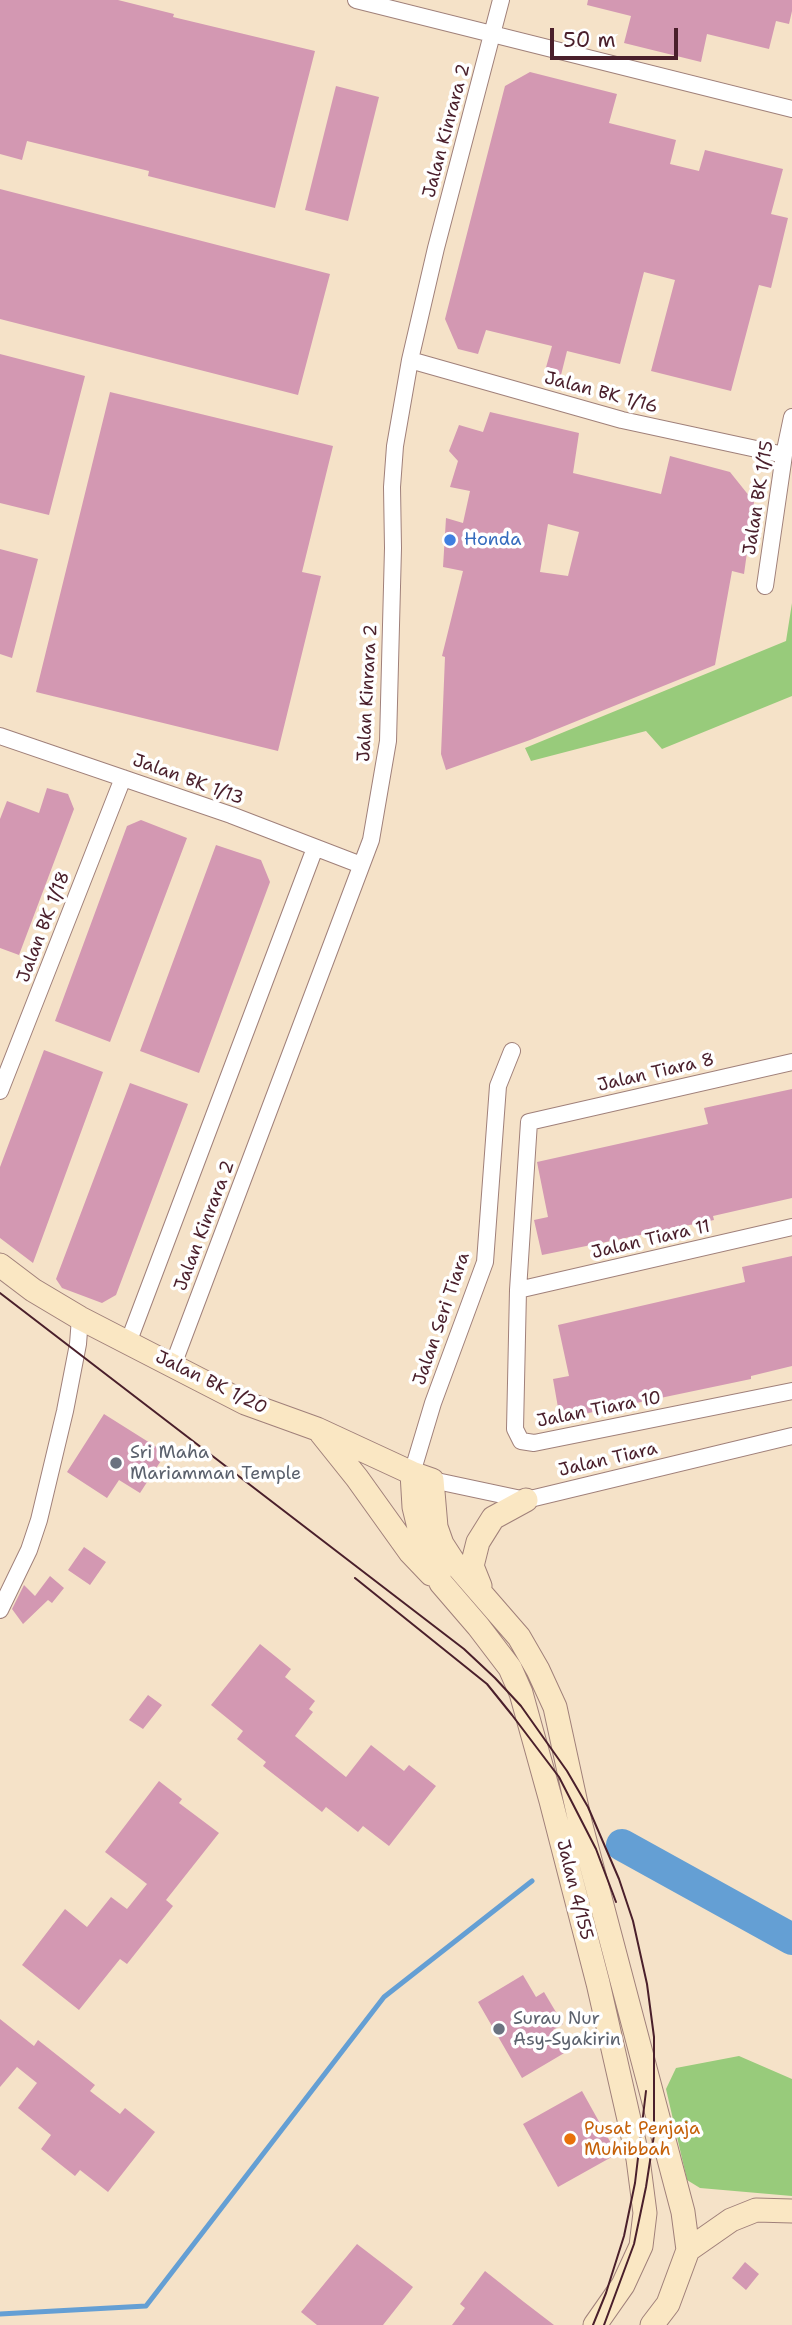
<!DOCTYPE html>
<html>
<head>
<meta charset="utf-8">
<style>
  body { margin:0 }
  #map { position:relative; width:792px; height:2325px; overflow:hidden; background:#f5e2c8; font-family:"Shantell Sans",sans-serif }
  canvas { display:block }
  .scale { position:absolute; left:550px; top:28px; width:128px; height:32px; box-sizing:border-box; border:4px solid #4a1f2b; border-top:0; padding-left:9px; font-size:21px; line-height:24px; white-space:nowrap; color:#4a1f2b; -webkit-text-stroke:5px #fff; paint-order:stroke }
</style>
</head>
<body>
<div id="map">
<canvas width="792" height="2325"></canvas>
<div class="scale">50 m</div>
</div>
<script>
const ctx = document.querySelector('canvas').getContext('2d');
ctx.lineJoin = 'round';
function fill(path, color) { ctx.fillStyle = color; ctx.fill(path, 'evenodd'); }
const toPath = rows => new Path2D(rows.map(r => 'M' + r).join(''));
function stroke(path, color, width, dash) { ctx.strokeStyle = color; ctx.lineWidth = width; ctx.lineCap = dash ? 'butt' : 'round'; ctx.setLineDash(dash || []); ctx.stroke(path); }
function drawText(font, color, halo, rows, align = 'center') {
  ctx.font = font + ' "Shantell Sans",sans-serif'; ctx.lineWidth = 7; ctx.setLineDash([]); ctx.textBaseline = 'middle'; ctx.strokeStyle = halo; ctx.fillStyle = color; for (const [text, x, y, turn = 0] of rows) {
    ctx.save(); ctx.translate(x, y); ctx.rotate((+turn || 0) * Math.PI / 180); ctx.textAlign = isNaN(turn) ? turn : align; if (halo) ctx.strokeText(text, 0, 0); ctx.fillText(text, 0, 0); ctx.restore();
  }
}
const green = toPath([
  [792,603,792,696,662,749,646,731,531,761,525,748,786,641],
  [739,2056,792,2079,792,2196,700,2188,687,2180,666,2089,676,2068]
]);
const stream = toPath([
  [0,2314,146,2306,384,1997,532,1881]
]);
const river = toPath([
  [622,1845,792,1939]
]);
const building = toPath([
  [0,0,118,0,174,14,173,17,315,51,275,208,148,176,149,171,27,141,22,160,0,154],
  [588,0,792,0,792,11,789,24,776,21,769,49,707,34,701,62,624,43,631,16,587,5],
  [530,72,617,94,609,123,676,140,670,164,699,171,705,150,783,169,771,214,788,218,771,288,759,285,731,391,651,371,675,280,644,272,620,364,567,351,561,375,545,371,552,346,486,330,478,354,458,349,445,319,505,86],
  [336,86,379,97,348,221,305,210],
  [0,189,330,274,298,395,0,319],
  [0,354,85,376,49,515,0,503],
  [110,392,333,446,302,572,321,576,278,751,36,692],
  [490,412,579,433,573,473,661,494,670,456,730,472,754,502,744,574,732,571,715,665,530,740,446,770,441,754,445,657,442,656,463,571,443,567,446,518,463,523,470,491,450,487,458,461,449,451,459,425,483,432],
  [548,524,579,532,568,576,540,572],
  [0,549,38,559,12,658,0,654],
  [47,788,68,794,74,809,19,955,0,948,0,819,7,801,39,813],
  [141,820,187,838,110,1042,55,1021,127,826],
  [216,845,261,860,270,882,199,1073,140,1051],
  [44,1050,103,1072,33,1263,0,1238,0,1167],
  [130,1083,188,1104,116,1295,102,1303,62,1288,56,1279],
  [792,1089,792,1198,713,1216,714,1220,542,1255,534,1220,548,1217,537,1162,708,1124,704,1108],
  [792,1256,792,1366,751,1376,751,1379,560,1419,553,1379,569,1376,558,1325,745,1282,742,1267],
  [104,1414,166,1453,140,1493,119,1480,107,1498,67,1472],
  [84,1547,106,1562,90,1585,68,1570],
  [50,1576,64,1588,52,1603,48,1600,23,1624,12,1609,24,1585,35,1596],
  [260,1644,291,1669,285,1677,315,1701,309,1709,313,1712,295,1736,346,1777,371,1745,404,1771,409,1765,436,1786,389,1846,363,1826,358,1832,326,1807,322,1812,263,1766,266,1762,237,1739,243,1731,211,1705],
  [148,1695,162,1705,143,1729,129,1720],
  [159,1781,182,1799,179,1803,219,1833,166,1900,173,1906,127,1964,120,1959,79,2010,22,1965,65,1909,87,1927,111,1897,127,1909,147,1884,105,1852],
  [523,1975,536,1997,544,1992,563,2024,553,2030,566,2052,522,2078,478,2002],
  [0,2019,34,2046,38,2040,95,2085,90,2091,120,2114,125,2108,155,2132,108,2192,80,2170,75,2176,41,2149,51,2135,18,2108,37,2083,17,2067,0,2087],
  [582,2091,617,2154,558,2187,523,2124],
  [357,2244,413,2287,383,2325,317,2325,301,2312],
  [745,2262,759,2274,746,2290,732,2278],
  [485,2271,524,2302,554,2325,452,2325,465,2308,460,2304]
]);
const street = toPath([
  [356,0,792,109],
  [410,360,622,420,784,455],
  [765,586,784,455,792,417],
  [0,736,231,815,361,865],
  [792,1062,529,1122,518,1290,515,1429,521,1441,534,1443,792,1391],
  [0,1091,123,778],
  [518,1290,792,1227],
  [128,1343,315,848],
  [173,1365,371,840,388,741,393,548,392,487,395,446,410,360,436,248,501,0],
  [412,1473,433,1403,485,1262,498,1086,512,1051],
  [432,1480,526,1500,792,1436],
  [0,1610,29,1550,39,1520,65,1411,78,1344,80,1318]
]);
const secondary = toPath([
  [0,1265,33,1290,80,1318,245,1403,317,1429,412,1473,432,1480,436,1527,442,1544,453,1561,519,1637,538,1670,555,1707,580,1822,683,2212,688,2250,668,2304,652,2325],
  [321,1433,357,1478,410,1552,431,1574],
  [412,1473,414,1507,421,1536,441,1583,478,1626,510,1668,521,1693,551,1801,598,1983,638,2159,645,2213,641,2246,623,2285,595,2325],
  [480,1586,472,1566,478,1542,493,1518,526,1500],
  [688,2250,731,2220,756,2210,792,2211]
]);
const tram = toPath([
  [0,1293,464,1649,495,1678,521,1706,567,1771,588,1807,619,1879,633,1921,647,1984,654,2037,654,2135,646,2187,634,2244,604,2325],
  [355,1578,487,1684,512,1715,559,1777,596,1849,616,1902],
  [593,2325,606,2293,624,2236,635,2183,646,2091]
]);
const markers = [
  [450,540,7,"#3f7fe0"],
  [116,1463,7,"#6b7280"],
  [499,2029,7,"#6b7280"],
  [570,2139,7,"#e8710a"]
];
const streetNames = [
  ["Jalan Kinrara 2",447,131,-75],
  ["Jalan BK 1/16",601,393,15],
  ["Jalan BK 1/15",759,498,-81],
  ["Jalan Kinrara 2",368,693,-87],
  ["Jalan BK 1/13",188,780,20],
  ["Jalan BK 1/18",44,927,-69],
  ["Jalan Tiara 8",656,1073,-13],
  ["Jalan Kinrara 2",205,1226,-69],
  ["Jalan Tiara 11",651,1240,-13],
  ["Jalan Seri Tiara",442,1319,-71],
  ["Jalan BK 1/20",211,1383,26],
  ["Jalan Tiara 10",599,1410,-11],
  ["Jalan Tiara",608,1460,-13],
  ["Jalan 4/155",574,1890,76]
];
const shopNames = [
  ["Honda",464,540]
];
const worshipNames = [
  ["Sri Maha",130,1453],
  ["Mariamman Temple",130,1474],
  ["Surau Nur",513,2019],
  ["Asy-Syakirin",513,2040]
];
const foodNames = [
  ["Pusat Penjaja",584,2129],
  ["Muhibbah",584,2150]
];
fill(green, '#98cb7b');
stroke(stream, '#649fd4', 5);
stroke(river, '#649fd4', 32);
fill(building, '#d398b2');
stroke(street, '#a0807a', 18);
stroke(secondary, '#a0807a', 25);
stroke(street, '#fff', 16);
stroke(secondary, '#fae7c3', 23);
stroke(tram, '#4a1f2b', 2);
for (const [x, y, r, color] of markers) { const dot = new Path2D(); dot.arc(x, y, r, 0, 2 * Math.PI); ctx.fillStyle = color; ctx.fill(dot); stroke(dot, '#fff', 2.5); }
drawText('18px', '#4a1f2b', '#fff', streetNames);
drawText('18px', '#366cbe', '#fff', shopNames, 'left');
drawText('18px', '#5b616d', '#fff', worshipNames, 'left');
drawText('18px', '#c56008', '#fff', foodNames, 'left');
</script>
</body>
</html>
